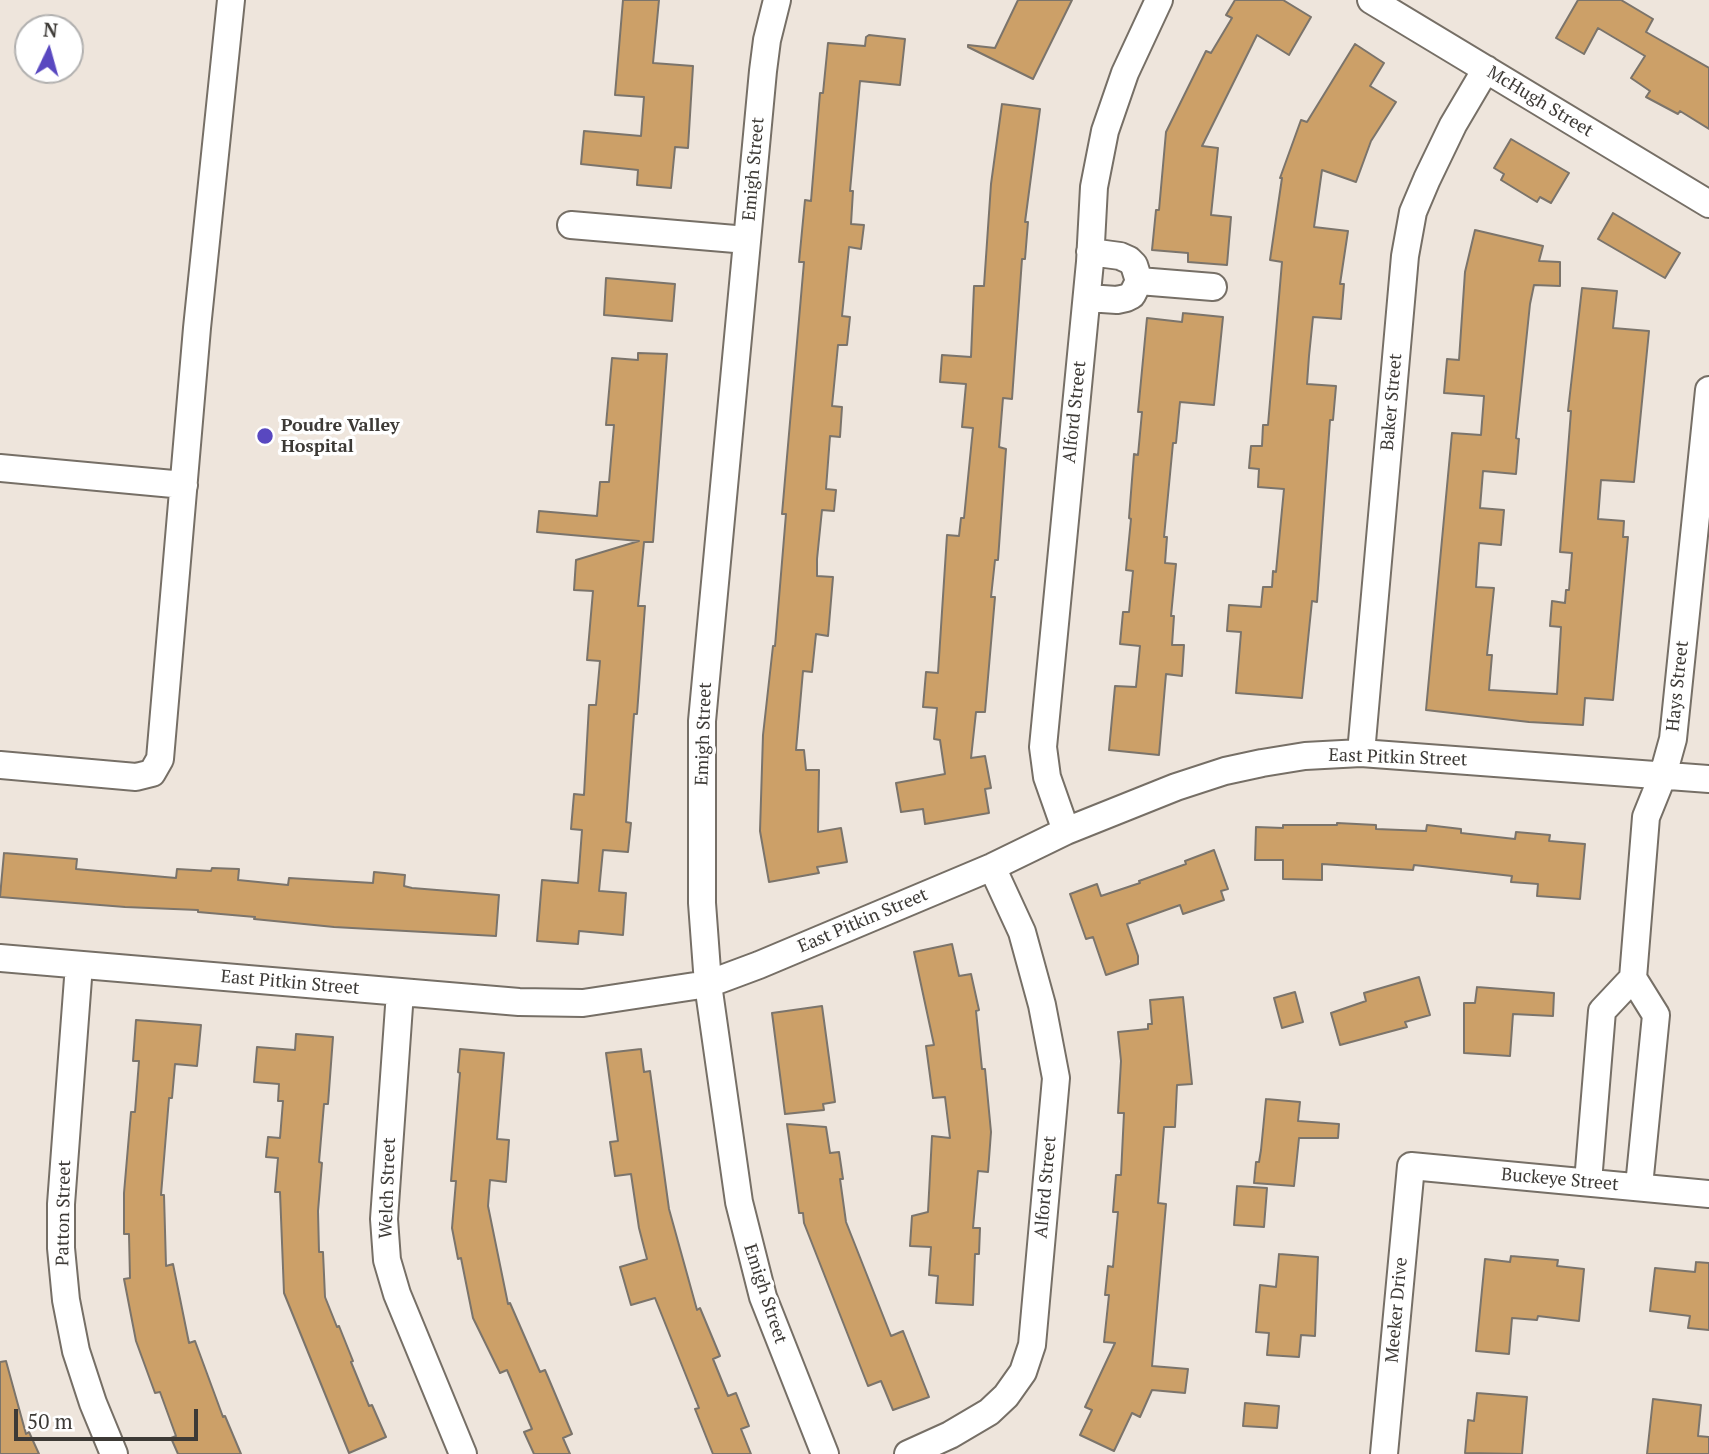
<!DOCTYPE html>
<html>
<head>
<meta charset="utf-8">
<style>
  body { margin:0 }
  #map { position:relative; width:1709px; height:1454px; overflow:hidden; background:#eee5dc; font-family:"PT Serif",serif }
  canvas { display:block }
  .north { position:absolute; left:14px; top:14px; width:70px; height:70px; box-sizing:border-box; background:#fff; border:2px solid #b1b0af; border-radius:50%; rotate:5deg; font-size:19px; font-weight:700; line-height:28px; text-align:center; color:#3d3a36 }
  .north::after { content:''; display:block; margin:auto; width:24px; height:32px; background:#5948c0; clip-path:polygon(50% 0,100% 100%,50% 72%,0 100%) }
  .scale { position:absolute; left:14px; top:1409px; width:184px; height:32px; box-sizing:border-box; border:4px solid #3d3a36; border-top:0; padding-left:9px; font-size:21px; line-height:24px; white-space:nowrap; color:#3d3a36; -webkit-text-stroke:5px #fff; paint-order:stroke }
</style>
</head>
<body>
<div id="map">
<canvas width="1709" height="1454"></canvas>
<div class="north">N</div>
<div class="scale">50 m</div>
</div>
<script>
const ctx = document.querySelector('canvas').getContext('2d');
ctx.lineJoin = 'round';
function fill(path, color) { ctx.fillStyle = color; ctx.fill(path, 'evenodd'); }
const toPath = rows => new Path2D(rows.map(r => 'M' + r).join(''));
function stroke(path, color, width, dash) { ctx.strokeStyle = color; ctx.lineWidth = width; ctx.lineCap = dash ? 'butt' : 'round'; ctx.setLineDash(dash || []); ctx.stroke(path); }
function drawText(font, color, halo, rows, align = 'center') {
  ctx.font = font + ' "PT Serif",serif'; ctx.lineWidth = 7; ctx.setLineDash([]); ctx.textBaseline = 'middle'; ctx.strokeStyle = halo; ctx.fillStyle = color; for (const [text, x, y, turn = 0] of rows) {
    ctx.save(); ctx.translate(x, y); ctx.rotate((+turn || 0) * Math.PI / 180); ctx.textAlign = isNaN(turn) ? turn : align; if (halo) ctx.strokeText(text, 0, 0); ctx.fillText(text, 0, 0); ctx.restore();
  }
}
const building = toPath([
  [623,0,659,0,653,63,693,66,688,148,675,147,671,188,637,185,638,170,581,164,584,131,641,136,644,97,615,95,623,0],
  [1018,0,1072,0,1033,79,968,47,968,45,995,48,1018,0],
  [1235,0,1283,0,1311,17,1289,55,1257,35,1202,146,1218,148,1211,215,1231,217,1227,265,1188,262,1188,253,1152,250,1156,210,1159,210,1166,132,1206,51,1211,53,1232,18,1226,15,1235,0],
  [1578,0,1621,0,1653,19,1646,32,1709,68,1709,129,1680,111,1678,114,1646,97,1650,91,1631,78,1645,56,1598,28,1584,54,1556,38,1578,0],
  [869,35,905,39,900,85,860,81,850,191,853,191,851,224,864,225,861,249,849,247,842,316,850,317,847,345,838,345,832,406,842,407,840,437,830,436,826,489,836,490,834,511,822,510,817,559,817,576,833,577,828,636,816,634,812,672,803,671,796,750,804,750,806,770,819,770,818,832,841,828,847,862,817,867,819,873,769,882,760,831,763,735,773,646,775,646,786,514,782,514,804,262,799,262,805,200,811,201,820,93,823,93,828,43,865,46,866,37,869,35],
  [1355,44,1384,63,1370,86,1396,102,1371,141,1356,182,1322,170,1314,227,1348,231,1340,284,1344,284,1341,319,1313,317,1309,356,1307,384,1336,386,1333,420,1330,420,1317,602,1312,601,1302,698,1236,693,1241,632,1227,631,1229,605,1261,607,1263,587,1272,587,1273,571,1276,572,1284,489,1258,487,1259,469,1249,468,1251,446,1262,446,1263,425,1268,425,1282,262,1270,260,1282,178,1280,178,1301,120,1307,122,1355,44],
  [1002,104,1040,109,1025,222,1028,222,1025,259,1022,259,1012,399,1003,398,999,447,1006,449,998,560,995,560,991,597,995,597,985,712,976,712,971,758,985,756,991,788,985,789,989,813,925,824,923,809,901,812,896,783,945,774,940,740,934,739,937,708,923,707,926,672,938,673,947,535,959,536,961,518,964,518,973,428,962,427,966,384,940,382,942,355,971,357,974,286,984,286,991,184,1002,104],
  [1511,139,1569,173,1551,203,1540,197,1537,202,1501,180,1504,174,1494,168,1511,139],
  [1613,213,1680,253,1665,278,1598,239,1613,213],
  [1475,230,1543,246,1539,261,1560,262,1560,286,1534,285,1530,304,1516,438,1519,439,1516,474,1483,471,1480,508,1504,510,1501,545,1479,543,1476,587,1494,588,1487,655,1492,655,1489,690,1557,694,1561,627,1550,626,1552,601,1565,603,1566,590,1569,590,1572,553,1560,552,1571,411,1568,411,1582,288,1617,291,1613,328,1649,331,1634,482,1601,480,1598,519,1624,521,1623,537,1628,537,1613,700,1585,698,1583,725,1529,722,1426,710,1452,433,1481,435,1484,396,1444,393,1447,359,1459,360,1465,272,1475,230],
  [606,278,675,284,672,321,604,315,606,278],
  [1183,313,1223,317,1214,405,1180,402,1176,443,1173,443,1164,537,1167,537,1165,563,1176,564,1171,616,1174,616,1172,645,1184,645,1182,676,1166,674,1159,755,1109,750,1115,686,1136,687,1140,646,1120,644,1123,612,1129,612,1133,571,1126,570,1131,519,1129,518,1134,454,1138,455,1142,412,1138,412,1147,318,1182,322,1183,313],
  [638,353,667,354,653,542,644,542,638,606,645,606,637,714,634,714,626,822,631,823,628,852,603,850,599,891,626,893,623,935,579,931,578,944,537,941,542,880,578,883,582,830,571,829,574,794,584,795,589,705,596,705,600,661,587,660,593,591,574,590,576,560,639,541,537,532,539,511,597,516,600,482,609,482,614,425,606,425,612,358,638,360,638,353],
  [1337,823,1376,825,1376,829,1426,831,1427,825,1461,829,1461,833,1515,839,1516,832,1550,835,1549,841,1585,844,1580,899,1537,896,1538,884,1511,882,1512,876,1414,865,1413,870,1322,864,1322,880,1283,879,1283,860,1255,860,1256,827,1283,828,1283,825,1337,825,1337,823],
  [1214,850,1228,889,1221,891,1224,900,1183,914,1180,905,1127,924,1138,956,1138,964,1106,975,1093,937,1086,939,1070,894,1097,884,1101,896,1140,883,1139,881,1186,864,1185,861,1214,850],
  [4,853,77,859,76,869,176,878,177,869,211,871,212,868,239,869,238,880,288,885,289,878,373,883,374,872,405,875,404,886,412,888,499,895,496,936,334,927,254,919,255,917,198,912,198,910,125,907,0,897,4,853],
  [952,944,959,976,971,974,979,1010,976,1011,982,1069,985,1069,991,1132,988,1172,978,1171,973,1228,980,1228,979,1254,975,1254,973,1305,936,1303,938,1276,929,1275,931,1247,910,1246,912,1216,928,1212,932,1136,950,1138,945,1097,933,1098,926,1046,934,1045,914,952,952,944],
  [1419,977,1430,1015,1405,1022,1407,1027,1340,1045,1331,1013,1366,1001,1364,993,1419,977],
  [1477,987,1554,993,1553,1016,1513,1014,1510,1056,1464,1053,1464,1003,1475,1003,1477,987],
  [1295,992,1303,1022,1282,1028,1274,998,1295,992],
  [1183,997,1192,1084,1177,1085,1175,1127,1164,1127,1158,1203,1166,1204,1152,1366,1188,1369,1185,1393,1152,1390,1140,1417,1132,1413,1114,1451,1080,1435,1092,1410,1085,1407,1115,1343,1104,1342,1109,1295,1105,1295,1108,1266,1113,1267,1118,1212,1113,1212,1116,1175,1121,1175,1124,1113,1118,1113,1121,1061,1118,1032,1148,1029,1148,1024,1152,1024,1150,1000,1183,997],
  [822,1006,835,1102,823,1104,824,1110,785,1114,772,1013,822,1006],
  [136,1020,201,1025,197,1066,175,1064,172,1098,169,1098,161,1195,164,1195,166,1266,173,1264,189,1343,195,1341,223,1417,225,1416,241,1454,178,1454,171,1438,176,1436,160,1392,155,1393,136,1341,124,1279,130,1278,129,1234,124,1234,124,1193,131,1112,135,1112,139,1061,133,1061,136,1020],
  [296,1034,333,1037,328,1104,324,1104,319,1162,322,1163,318,1211,319,1252,323,1252,325,1297,337,1327,339,1326,353,1361,351,1362,369,1406,372,1405,386,1437,349,1453,284,1293,280,1192,275,1192,278,1158,266,1157,268,1137,280,1138,283,1101,278,1101,279,1084,254,1082,257,1047,295,1050,296,1034],
  [460,1049,504,1053,497,1139,509,1140,506,1182,490,1180,488,1206,508,1304,510,1303,540,1372,545,1370,572,1434,563,1438,570,1454,534,1454,524,1432,532,1429,507,1370,500,1373,473,1318,461,1258,458,1259,452,1228,456,1181,451,1181,460,1073,458,1072,460,1049],
  [641,1049,644,1072,650,1071,669,1209,697,1310,700,1308,720,1356,713,1359,728,1396,736,1393,749,1426,741,1429,751,1454,713,1454,695,1409,699,1408,655,1298,631,1305,620,1267,647,1259,639,1228,631,1174,615,1176,610,1142,618,1141,606,1053,641,1049],
  [1266,1099,1300,1102,1298,1121,1339,1124,1338,1138,1299,1138,1294,1186,1254,1183,1256,1162,1259,1162,1261,1150,1266,1099],
  [787,1124,826,1127,830,1153,839,1152,843,1179,840,1179,846,1222,891,1336,903,1331,929,1397,893,1410,881,1381,868,1386,804,1223,803,1213,799,1213,787,1124],
  [1237,1186,1267,1188,1264,1227,1234,1225,1237,1186],
  [1279,1254,1318,1257,1315,1336,1301,1335,1299,1357,1267,1355,1269,1333,1256,1332,1260,1285,1276,1287,1279,1254],
  [1511,1256,1558,1260,1557,1266,1584,1269,1579,1321,1538,1316,1537,1320,1512,1318,1509,1354,1476,1351,1485,1259,1510,1262,1511,1256],
  [1696,1262,1709,1263,1709,1330,1688,1328,1690,1316,1650,1311,1655,1268,1695,1272,1696,1262],
  [6,1361,26,1434,29,1432,39,1454,0,1454,0,1362,6,1361],
  [1477,1393,1527,1397,1522,1454,1465,1453,1468,1420,1474,1421,1477,1393],
  [1653,1399,1701,1405,1698,1436,1709,1437,1709,1454,1647,1454,1653,1399],
  [1245,1403,1279,1406,1277,1428,1243,1426,1245,1403]
]);
const minor = toPath([
  [777,0,767,40,763,71,702,721,702,903,708,984,739,1202,763,1297,825,1454],
  [1371,0,1709,204],
  [571,225,747,240],
  [1139,281,1213,287],
  [1087,298,1117,300,1126,298,1132,295,1139,281,1134,265,1129,260,1120,256,1090,252],
  [0,468,184,485],
  [1361,753,1405,256,1413,212,1427,179,1453,125,1486,69],
  [0,765,136,777,152,773,160,759,197,328,231,0],
  [1066,831,1047,777,1043,747,1090,262,1094,187,1105,131,1125,73,1159,0],
  [0,958,519,1002,583,1003,708,984,759,965,992,867,1066,831,1176,787,1225,771,1262,763,1305,756,1361,753,1709,779],
  [79,965,61,1204,61,1248,66,1300,76,1351,93,1403,114,1454],
  [400,992,384,1219,387,1260,397,1294,463,1454],
  [1588,1182,1602,1011,1633,978],
  [1639,1186,1656,1015,1633,978,1646,817,1663,775,1673,739,1709,390],
  [908,1454,950,1435,989,1412,1006,1396,1023,1372,1032,1345,1056,1078,1042,1005,1022,932,992,867],
  [1384,1454,1411,1166,1709,1194]
]);
const markers = [
  [265,436,9,"#5948c0"]
];
const streetNames = [
  ["McHugh Street",1540,102,31],
  ["Emigh Street",754,169,-85],
  ["Baker Street",1392,402,-85],
  ["Alford Street",1075,412,-84],
  ["Hays Street",1678,686,-84],
  ["Emigh Street",704,734,-88],
  ["East Pitkin Street",1398,758,2],
  ["East Pitkin Street",863,921,-23],
  ["East Pitkin Street",290,983,5],
  ["Buckeye Street",1560,1180,5],
  ["Alford Street",1046,1187,-85],
  ["Welch Street",388,1188,-88],
  ["Patton Street",64,1213,-89],
  ["Emigh Street",765,1294,72],
  ["Meeker Drive",1397,1310,-85]
];
const poiNames = [
  ["Poudre Valley",281,426],
  ["Hospital",281,447]
];
fill(building, '#cca068');
stroke(building, '#7b746b', 2);
stroke(minor, '#766f66', 30);
stroke(minor, '#fff', 26);
for (const [x, y, r, color] of markers) { const dot = new Path2D(); dot.arc(x, y, r, 0, 2 * Math.PI); ctx.fillStyle = color; ctx.fill(dot); stroke(dot, '#fff', 2.5); }
drawText('18px', '#3d3a36', '#fff', streetNames);
drawText('bold 18px', '#3d3a36', '#fff', poiNames, 'left');
</script>
</body>
</html>
